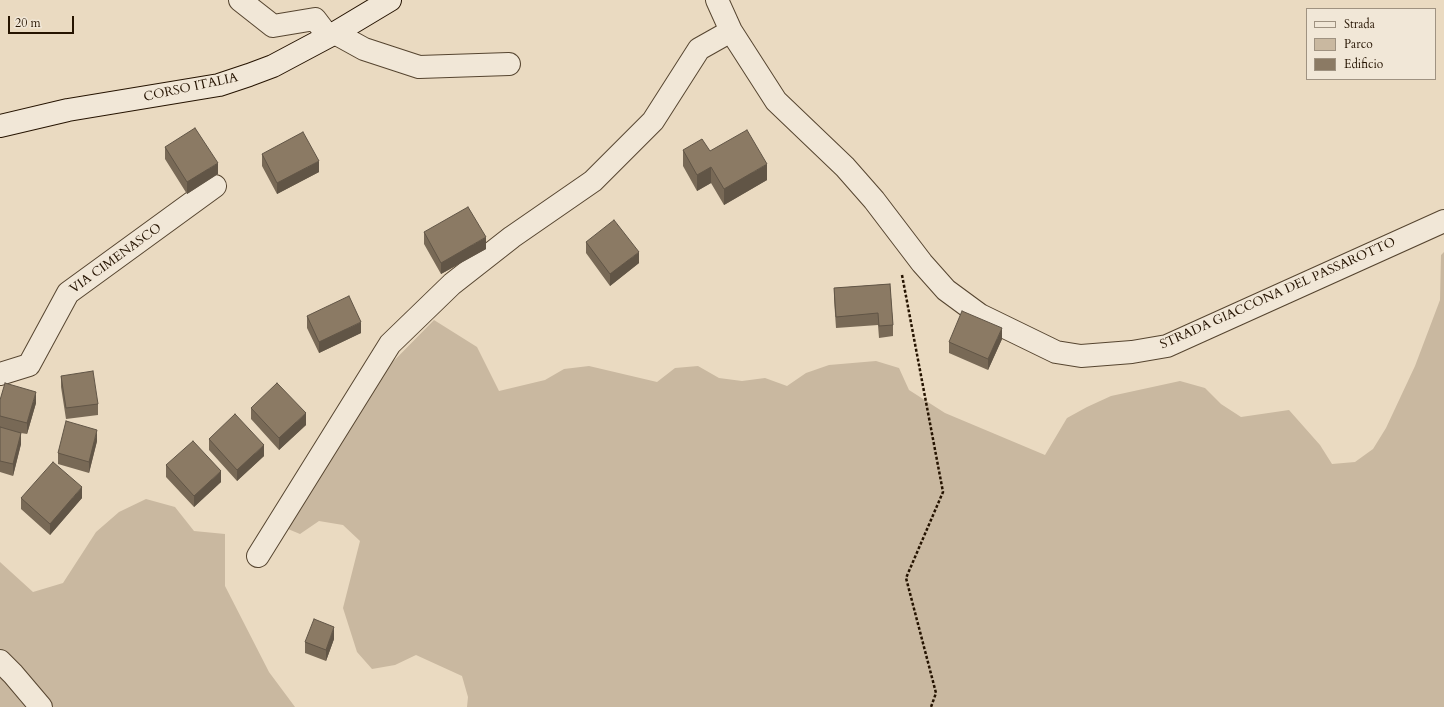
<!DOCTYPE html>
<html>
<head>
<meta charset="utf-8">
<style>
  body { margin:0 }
  #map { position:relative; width:1444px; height:707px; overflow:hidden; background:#eadac1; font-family:Cardo,serif }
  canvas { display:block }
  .legend { position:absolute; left:1306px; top:8px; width:130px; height:72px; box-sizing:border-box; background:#f1e7d7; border:1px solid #9f9281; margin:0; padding:5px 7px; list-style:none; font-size:12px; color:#251300 }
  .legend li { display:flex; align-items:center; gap:8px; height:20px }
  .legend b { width:20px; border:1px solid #9f9281 }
  .scale { position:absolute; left:8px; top:16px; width:66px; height:18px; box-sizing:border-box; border:2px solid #251300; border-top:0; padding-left:5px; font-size:12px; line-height:14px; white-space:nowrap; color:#251300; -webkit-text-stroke:3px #f1e7d7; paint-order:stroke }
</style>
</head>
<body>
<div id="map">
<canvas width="1444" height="707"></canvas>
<ul class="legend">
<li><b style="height:5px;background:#f1e7d7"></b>Strada</li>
<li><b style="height:11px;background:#c9b8a0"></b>Parco</li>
<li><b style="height:11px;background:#8b7a64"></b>Edificio</li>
</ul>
<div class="scale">20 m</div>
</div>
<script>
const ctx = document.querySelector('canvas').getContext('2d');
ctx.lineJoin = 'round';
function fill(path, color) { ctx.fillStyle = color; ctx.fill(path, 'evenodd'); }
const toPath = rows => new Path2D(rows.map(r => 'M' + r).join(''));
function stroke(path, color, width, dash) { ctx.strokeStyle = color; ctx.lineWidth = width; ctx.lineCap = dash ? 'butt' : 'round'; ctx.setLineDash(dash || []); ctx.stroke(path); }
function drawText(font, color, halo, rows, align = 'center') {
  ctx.font = font + ' Cardo,serif'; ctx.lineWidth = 3.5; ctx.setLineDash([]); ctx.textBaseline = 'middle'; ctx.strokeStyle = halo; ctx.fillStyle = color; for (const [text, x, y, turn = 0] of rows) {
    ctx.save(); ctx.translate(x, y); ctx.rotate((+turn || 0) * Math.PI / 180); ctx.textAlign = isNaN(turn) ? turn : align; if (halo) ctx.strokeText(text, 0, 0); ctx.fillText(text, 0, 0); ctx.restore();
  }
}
const green = toPath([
  [1444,252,1444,707,467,707,468,697,462,676,416,655,395,665,372,669,357,652,343,608,360,541,343,525,319,521,300,534,288,529,374,381,434,320,477,347,499,391,545,380,564,369,589,366,657,382,675,368,698,366,719,378,742,381,765,378,787,386,806,373,829,365,876,361,899,368,909,390,945,413,1045,455,1067,418,1087,407,1111,396,1180,381,1205,388,1221,404,1241,417,1289,410,1320,445,1332,464,1355,462,1373,449,1386,428,1415,366,1440,300,1441,255],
  [146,499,175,507,194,531,225,534,225,586,269,672,295,707,0,707,0,562,33,592,63,583,96,532,119,512]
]);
const path = toPath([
  [902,275,943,492,906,578,936,693,931,707]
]);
const street = toPath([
  [240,0,273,26,315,19,328,36],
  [717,0,731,31,776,101,845,167,874,200,922,263,946,290,980,315,1056,352,1081,356,1132,352,1167,346,1444,221],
  [335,33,364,49,419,67,509,64],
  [0,374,29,365,68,293,215,186],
  [258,556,390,344,452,284,512,237,593,181,653,121,699,49,731,31],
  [0,661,13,674,41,707]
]);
const secondary = toPath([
  [0,126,68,110,219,85,249,75,273,66,335,33,390,0]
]);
const wall = toPath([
  [165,147,218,174,187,194,165,159],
  [683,150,710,151,767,180,724,205,711,183,697,191,683,166],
  [262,154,319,172,277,194,262,166],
  [424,232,486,249,441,274,424,244],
  [586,242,639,263,610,286,586,253],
  [890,284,893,325,893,336,879,338,878,325,836,328,834,299,834,288],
  [307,316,361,333,319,353,307,328],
  [1002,339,988,370,949,353,949,342],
  [61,376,98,404,98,415,66,419,61,387],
  [0,400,36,403,27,434,21,433,21,444,13,476,0,472],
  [251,408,306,425,279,450,251,419],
  [209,439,264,456,237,481,209,450],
  [97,441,89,473,58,464,58,453],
  [166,465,221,482,194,507,166,477],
  [21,498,82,498,50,535,21,509],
  [334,639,326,661,305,653,305,642]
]);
const shadedWall = toPath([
  [319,161,319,172,277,194,277,183],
  [218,163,218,174,187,194,187,182],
  [767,164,767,180,724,205,724,189],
  [711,167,711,183,697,191,697,175],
  [486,237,486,249,441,274,441,263],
  [639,252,639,263,610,286,610,274],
  [361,322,361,333,319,353,319,342],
  [1002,328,1002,339,988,370,988,359],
  [36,392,36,403,27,434,27,423],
  [306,413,306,425,279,450,279,438],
  [97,430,97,441,89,473,89,462],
  [21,433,21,444,13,476,13,464],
  [264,445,264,456,237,481,237,470],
  [221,471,221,482,194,507,194,496],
  [82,487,82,498,50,535,50,524],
  [334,627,334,639,326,661,326,650]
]);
const building = toPath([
  [195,128,218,163,187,182,165,147,195,128],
  [747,130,767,164,724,189,711,167,697,175,683,150,702,139,710,151,747,130],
  [303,132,319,161,277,183,262,154,303,132],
  [468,207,486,237,441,263,424,232,468,207],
  [614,220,639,252,610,274,586,242,614,220],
  [890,284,893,325,879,326,878,313,836,317,834,288,890,284],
  [349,296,361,322,319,342,307,316,349,296],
  [962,311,1002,328,988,359,949,342,962,311],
  [93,371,98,404,66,408,61,376,93,371],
  [5,383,36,392,27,423,0,416,0,400,5,383],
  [277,383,306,413,279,438,251,408,277,383],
  [235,414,264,445,237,470,209,439,235,414],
  [66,421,97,430,89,462,58,453,66,421],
  [0,427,21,433,13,464,0,461,0,427],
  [193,441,221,471,194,496,166,465,193,441],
  [53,462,82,487,50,524,21,498,53,462],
  [314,619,334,627,326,650,305,642,314,619]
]);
const streetNames = [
  ["CORSO ITALIA",191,88,-12],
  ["VIA CIMENASCO",116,259,-36],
  ["STRADA GIACCONA DEL PASSAROTTO",1278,294,-24]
];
fill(green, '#c9b8a0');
stroke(street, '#564530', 24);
stroke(secondary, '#251300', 24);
stroke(path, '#251300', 2.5, [3, 2]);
stroke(street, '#f1e7d7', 22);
stroke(secondary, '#f1e7d7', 22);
fill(wall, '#786956');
fill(shadedWall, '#615546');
fill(building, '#8b7a64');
stroke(building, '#615546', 1);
drawText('13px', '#251300', '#f1e7d7', streetNames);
</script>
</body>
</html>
